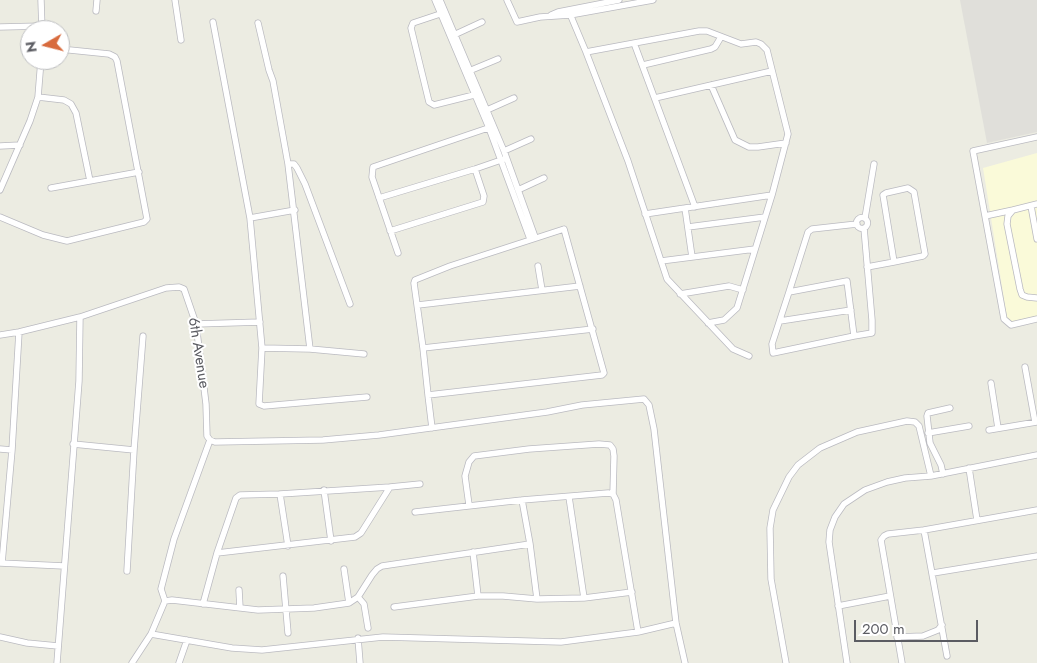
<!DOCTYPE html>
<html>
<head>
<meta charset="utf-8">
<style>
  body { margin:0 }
  #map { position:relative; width:1037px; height:663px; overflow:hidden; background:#ecece2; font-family:Jost,sans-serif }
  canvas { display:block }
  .north { position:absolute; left:20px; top:20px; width:50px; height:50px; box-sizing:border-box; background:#fff; border:1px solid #bdbec0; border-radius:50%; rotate:262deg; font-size:14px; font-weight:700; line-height:20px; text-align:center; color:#5b5c62 }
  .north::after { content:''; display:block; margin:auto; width:18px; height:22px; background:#d86b3d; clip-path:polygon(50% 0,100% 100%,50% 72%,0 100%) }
  .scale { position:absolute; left:854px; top:620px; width:124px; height:22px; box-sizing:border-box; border:2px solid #5b5c62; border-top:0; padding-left:6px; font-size:15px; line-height:18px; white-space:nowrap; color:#5b5c62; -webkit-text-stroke:4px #fff; paint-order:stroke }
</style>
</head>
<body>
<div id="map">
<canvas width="1037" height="663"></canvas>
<div class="north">N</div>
<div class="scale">200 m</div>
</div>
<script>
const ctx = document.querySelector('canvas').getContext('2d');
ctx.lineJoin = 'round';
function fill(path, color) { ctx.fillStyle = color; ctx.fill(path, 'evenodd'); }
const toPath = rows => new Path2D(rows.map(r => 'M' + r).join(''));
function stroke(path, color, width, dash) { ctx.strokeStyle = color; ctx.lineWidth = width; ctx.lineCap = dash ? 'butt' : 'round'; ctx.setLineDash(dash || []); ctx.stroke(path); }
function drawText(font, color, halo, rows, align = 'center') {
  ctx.font = font + ' Jost,sans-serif'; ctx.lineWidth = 4; ctx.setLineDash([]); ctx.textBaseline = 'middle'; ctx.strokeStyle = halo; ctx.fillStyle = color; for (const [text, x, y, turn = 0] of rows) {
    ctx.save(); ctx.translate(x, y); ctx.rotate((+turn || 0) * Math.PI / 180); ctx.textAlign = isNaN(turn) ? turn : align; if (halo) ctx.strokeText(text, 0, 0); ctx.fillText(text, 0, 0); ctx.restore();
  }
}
const commercial = toPath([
  [1037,153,1037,316,1008,324,983,168]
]);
const industrial = toPath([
  [960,0,1037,0,1037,132,987,143]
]);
const minor = toPath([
  [41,0,42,30],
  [175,0,181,40],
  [435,0,489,128,530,239],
  [440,0,504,151,535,237],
  [507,0,517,22,540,17,570,15,653,0],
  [96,11,97,0],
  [443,13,413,23,411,28,429,102,434,105,478,94],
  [570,14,586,52],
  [551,15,558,12,619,0],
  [213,22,250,218,262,348,259,404,264,406,367,397],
  [258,23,269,70,273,81,288,164,310,349],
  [0,27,42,26],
  [456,34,482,22],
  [634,43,695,207],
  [643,65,711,49,715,47,721,37],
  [469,71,498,59],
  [711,85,735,140,749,147,758,147,786,143],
  [38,97,64,100,71,104,76,113,90,181],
  [655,98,772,71],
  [487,110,514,98],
  [0,146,20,145],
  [504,151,531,139],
  [288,164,294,164,297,168,305,184,350,304],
  [51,188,139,172],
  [0,190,30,121,38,97,41,60],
  [518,190,544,178],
  [379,198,475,169,504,159],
  [1037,204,1013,210,1008,216,1007,224,1020,289,1022,295,1027,297,1037,298],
  [1031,206,1037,239],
  [685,208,692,257],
  [1013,210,985,216,973,151,1037,137],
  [645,214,772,195,737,308,724,320,708,323],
  [985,216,1004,319,1011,325,1037,319],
  [0,217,43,235,67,241,144,222,147,219,117,61,115,57,109,54,60,49],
  '856.5 223a5.5 5.5 0 1 1 11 0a5.5 5.5 0 1 1-11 0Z',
  [250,218,295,210],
  [865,218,874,164],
  [688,227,765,217],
  [390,231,483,202,484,196,475,169],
  [398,253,372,177,373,167,491,127],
  [661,261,755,249],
  [538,266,542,290],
  [867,267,894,262,923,256,925,254,914,192,908,188,886,193,883,195,894,262],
  [847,281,854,336,773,353,772,344,789,292,847,281],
  [789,292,808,232,812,229,857,224],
  [680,294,729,286,743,290],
  [418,305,580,286],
  [780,321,851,310],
  [196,324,260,322],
  [0,335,19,332,80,317,166,288,179,287,184,289,196,324,206,404,207,436,210,440,174,539,161,589,165,601],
  [854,336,872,333,872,320,864,228],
  [262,348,310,349,364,354],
  [423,348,593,329],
  [749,356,733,349,667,279,628,161,586,52,699,31,707,31,741,44,756,42,761,44,767,50,788,134,772,195],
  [1025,367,1035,422],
  [991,383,998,428],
  [428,395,602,375,604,373,564,229,450,266,415,280,414,283,423,348,428,395,432,428],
  [989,430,1037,422],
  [928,433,969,426],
  [210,440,215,442,323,440,379,435,547,412,582,405,644,399,649,405,654,429,676,623,685,663],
  [73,444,134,450],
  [0,449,12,450],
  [969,468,977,520],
  [943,474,941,465,930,443,927,416,928,413,950,408],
  [390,487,420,484],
  [324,490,331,541],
  [280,494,288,546],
  [569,497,584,598],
  [522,500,530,544,537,599],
  [469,505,465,476,469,462,474,456,529,449,599,444,610,445,613,449,614,456,613,494],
  [415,512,522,500,608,493,613,494,616,500,638,632],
  [924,530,947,656],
  [473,552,478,596],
  [0,563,64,566],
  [2,563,12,450,19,332],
  [344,569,349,603],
  [127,571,134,450,143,336],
  [933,573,1037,556],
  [283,576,288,633],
  [239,590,240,608],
  [358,597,364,604,368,628],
  [203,604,217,553,236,498,240,495,280,494,390,487,361,533,355,537,217,553],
  [838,606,890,596],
  [394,607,478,596,503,596,537,599,584,598,632,592],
  [151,634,165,601,172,600,258,610,314,608,349,603,358,597,372,575,377,569,382,566,530,544],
  [0,637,27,643,58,646],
  [897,637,923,636,938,630,942,625],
  [358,638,360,663],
  [57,663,79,381,80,317],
  [132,663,151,634,232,648,262,650,383,637,561,642,638,632,676,623],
  [179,663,187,640],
  [786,663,771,579,770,528,773,510,789,477,798,465,820,448,857,432,907,421,915,422,919,426,931,476],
  [847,663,829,542,830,530,835,517,844,504,865,490,887,482,905,478,931,476,1037,455],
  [902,663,882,546,881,540,884,536,888,534,924,530,1037,510]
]);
const streetNames = [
  ["6th Avenue",198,353,81]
];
fill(commercial, '#fafad9');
fill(industrial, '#e0dfda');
stroke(minor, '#babac0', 7);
stroke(minor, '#fff', 5.5);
drawText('15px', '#5b5c62', '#fff', streetNames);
</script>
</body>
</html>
